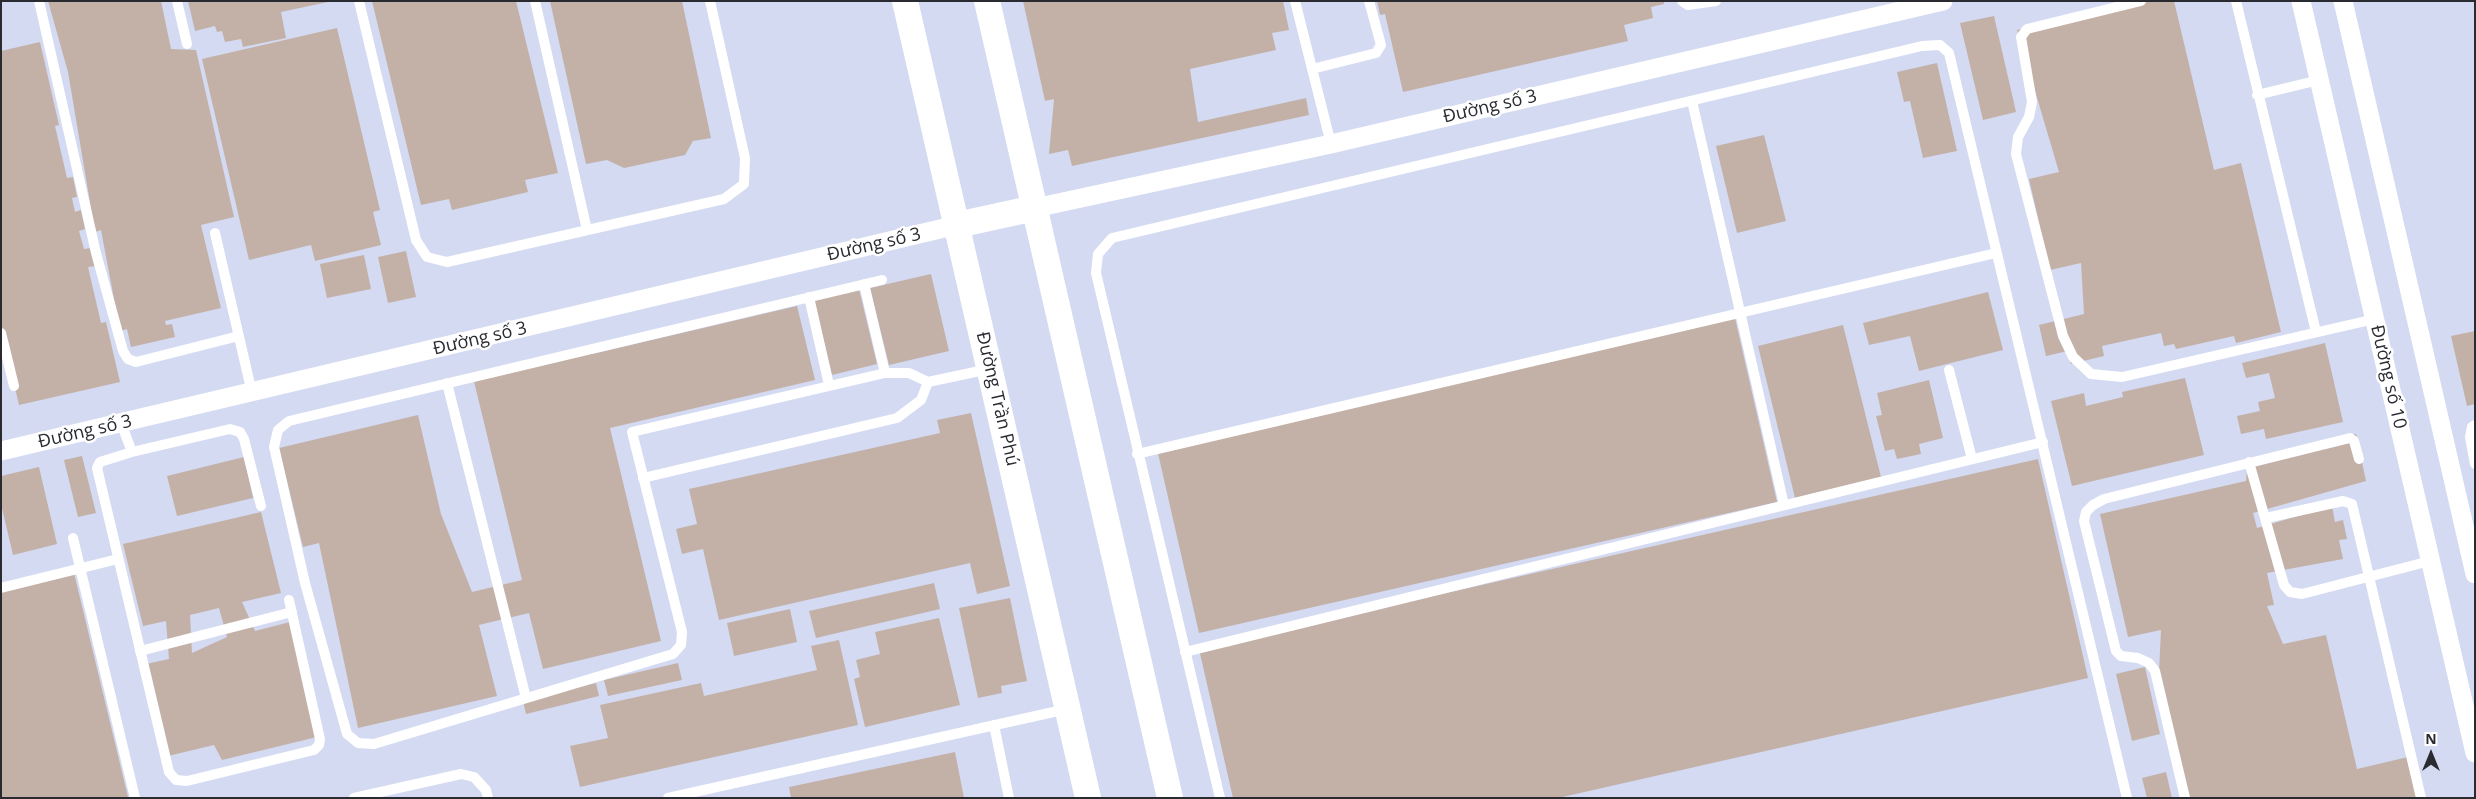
<!DOCTYPE html>
<html>
<head>
<meta charset="utf-8">
<style>
  body { margin:0 }
  #map { position:relative; width:2476px; height:799px; overflow:hidden; background:#e0e6f8; font-family:"Open Sans",sans-serif }
  canvas { display:block }
  .frame { position:absolute; inset:0; border:2px solid #292b31; pointer-events:none }
  .north { position:absolute; left:2406px; top:729px; width:50px; height:50px; -webkit-text-stroke:4px #fff; paint-order:stroke; rotate:0deg; font-size:14px; font-weight:700; line-height:20px; text-align:center; color:#292b31 }
  .north::after { content:''; display:block; margin:auto; width:18px; height:22px; background:#292b31; clip-path:polygon(50% 0,100% 100%,50% 72%,0 100%) }
</style>
</head>
<body>
<div id="map">
<canvas width="2476" height="799"></canvas>
<div class="frame"></div>
<div class="north">N</div>
</div>
<script>
const ctx = document.querySelector('canvas').getContext('2d');
ctx.lineJoin = 'round';
function fill(path, color) { ctx.fillStyle = color; ctx.fill(path, 'evenodd'); }
const toPath = rows => new Path2D(rows.map(r => 'M' + r).join(''));
function stroke(path, color, width, dash) { ctx.strokeStyle = color; ctx.lineWidth = width; ctx.lineCap = dash ? 'butt' : 'round'; ctx.setLineDash(dash || []); ctx.stroke(path); }
function drawText(font, color, halo, rows, align = 'center') {
  ctx.font = font + ' "Open Sans",sans-serif'; ctx.lineWidth = 5; ctx.setLineDash([]); ctx.textBaseline = 'middle'; ctx.strokeStyle = halo; ctx.fillStyle = color; for (const [text, x, y, turn = 0] of rows) {
    ctx.save(); ctx.translate(x, y); ctx.rotate((+turn || 0) * Math.PI / 180); ctx.textAlign = isNaN(turn) ? turn : align; if (halo) ctx.strokeText(text, 0, 0); ctx.fillText(text, 0, 0); ctx.restore();
  }
}
const built = toPath([
  [1,1,2475,1,2475,798,1,798]
]);
const building = toPath([
  [48,1,161,1,171,49,196,50,234,217,201,225,221,308,165,321,166,325,172,324,175,337,131,347,127,329,120,331,101,230,95,232,68,72],
  [188,1,328,1,328,2,281,12,286,38,243,47,241,39,225,42,222,31,217,32,215,26,195,31],
  [372,1,516,1,558,173,525,180,528,192,452,210,449,199,421,205],
  [550,1,682,1,711,138,693,141,685,155,624,168,607,160,586,164],
  [1023,1,1283,1,1289,30,1272,33,1276,50,1190,69,1198,122,1306,98,1309,115,1072,166,1068,150,1049,154,1054,99,1045,101],
  [1377,1,1664,1,1664,4,1651,7,1653,18,1624,25,1628,41,1403,92,1385,14,1380,15],
  [2140,1,2174,1,2214,170,2241,163,2281,332,2236,343,2234,336,2176,349,2174,344,2164,346,2161,333,2102,346,2104,356,2071,364,2068,351,2046,356,2039,325,2084,314,2081,263,2050,270,2029,179,2059,172,2017,30],
  [1994,16,2016,112,1983,120,1960,23],
  [337,28,380,210,373,212,381,245,315,261,311,245,249,260,202,59],
  [40,42,59,125,55,126,67,178,73,177,77,197,72,198,75,212,81,210,85,229,79,231,84,249,91,248,96,266,88,267,101,323,106,322,120,382,19,405,1,328,1,51],
  [1937,63,1957,151,1923,158,1910,101,1904,102,1897,72],
  [1764,135,1786,221,1737,233,1716,146],
  [406,251,416,297,388,303,378,257],
  [364,255,371,289,327,298,320,264],
  [931,274,949,351,889,365,870,288],
  [859,289,877,364,832,375,814,300],
  [1988,292,2003,350,1919,371,1910,336,1869,345,1863,323],
  [797,306,815,380,610,428,661,641,543,669,529,613,479,625,497,696,358,728,319,543,303,547,279,448,418,415,441,514,472,592,522,580,472,373,590,345,592,354],
  [1735,318,1777,502,1199,633,1157,449],
  [1843,325,1881,477,1795,498,1758,346],
  [2475,331,2475,404,2467,406,2451,336],
  [2325,343,2343,422,2266,439,2264,429,2241,434,2237,416,2260,411,2258,402,2275,398,2269,373,2246,378,2242,363],
  [2185,378,2204,455,2072,486,2051,401,2084,393,2086,406,2123,397,2122,392],
  [1929,380,1943,438,1919,444,1921,454,1897,459,1894,449,1885,451,1876,416,1882,415,1877,393],
  [971,413,1010,586,977,594,970,563,719,620,703,549,682,554,676,529,697,524,689,489,940,433,937,420],
  [2356,434,2366,481,2253,513,2257,528,2332,506,2335,522,2343,520,2347,539,2339,540,2343,559,2267,573,2274,605,2267,606,2283,644,2326,635,2357,769,2408,757,2418,798,2188,798,2159,672,2161,630,2128,637,2100,514,2246,481,2248,459],
  [82,456,96,513,78,517,64,460],
  [244,457,253,498,177,516,167,476],
  [2038,459,2088,678,1558,798,1233,798,1199,649],
  [39,467,57,544,13,555,1,504,1,476],
  [261,512,281,593,242,602,255,631,290,622,317,737,222,760,214,745,168,756,146,664,169,659,166,621,143,626,123,544],
  [219,608,227,637,192,653,190,615],
  [74,573,128,797,1,798,1,586],
  [934,583,940,609,816,638,809,611],
  [1010,598,1027,681,1001,686,1002,693,978,698,959,608],
  [790,609,797,642,734,656,727,623],
  [939,618,960,705,865,727,854,679,860,677,856,660,880,654,875,632],
  [839,640,858,725,580,787,570,746,608,738,600,705,701,683,704,696,817,670,811,646],
  [678,663,682,680,608,696,604,680],
  [2145,667,2160,734,2132,741,2116,674],
  [596,683,599,696,526,714,523,701],
  [955,752,964,798,791,798,789,787],
  [2166,772,2172,798,2147,798,2142,778]
]);
const lane = toPath([
  [39,1,96,253,123,351,128,359,136,362,239,336],
  [177,1,187,44],
  [359,1,416,240,427,257,447,262,724,199,744,184,745,158,710,1],
  [535,1,587,230],
  [1295,1,1331,144],
  [1682,1,1688,5,1716,1],
  [2141,1,2027,29,2021,37,2032,102,2029,117,2018,137,2016,154,2063,336,2073,357,2091,374,2122,377,2375,319],
  [2236,1,2316,332],
  [1312,69,1376,53,1381,45,1369,1],
  [2257,95,2319,80],
  [1692,101,1784,505],
  [215,233,252,393],
  [882,280,289,421,278,430,274,447,305,583,347,734,358,743,374,744,673,654,681,645,682,632,632,432,885,373,909,373,928,382],
  [864,284,885,373],
  [809,297,829,385],
  [1,333,4,345,1,346],
  [4,345,14,386],
  [1949,370,1972,459],
  [447,383,526,698],
  [121,423,132,452,230,429,240,432,244,439,261,506],
  [2475,425,2472,427,2470,437,2475,464],
  [132,452,100,462,97,468,169,772,176,780,187,781,314,750,319,745,320,739,289,600],
  [1137,454,1996,253],
  [2249,462,2284,585,2290,592,2302,594,2430,561],
  [643,478,897,418,921,400,928,382,989,369],
  [2266,518,2343,501,2352,504,2421,798],
  [73,538,135,798],
  [1,588,118,559],
  [140,651,292,612],
  [1185,652,2043,442],
  [994,725,1009,798],
  [354,798,461,774,474,777,486,790,488,798],
  [668,798,1067,709],
  [1220,798,1096,273,1098,254,1112,238,1922,46,1940,45,1949,53,2127,798],
  [2185,798,2155,671,2149,663,2138,658,2121,656,2116,651,2084,521,2086,512,2093,505,2104,499,2350,438,2354,441,2359,459]
]);
const street = toPath([
  [2301,1,2475,753],
  [2343,1,2475,574],
  [1035,208,1331,144,1943,1],
  [1,451,957,225]
]);
const secondary = toPath([
  [905,1,1088,798],
  [987,1,1170,798],
  [957,225,1035,208]
]);
const streetNames = [
  ["Đường số 3",1490,107,-13],
  ["Đường số 3",874,245,-13],
  ["Đường số 3",480,339,-13],
  ["Đường số 10",2388,377,77],
  ["Đường Trần Phú",997,399,77],
  ["Đường số 3",85,432,-13]
];
fill(built, '#d3daf2');
fill(building, '#c3b1a8');
stroke(lane, '#fff', 10);
stroke(street, '#fff', 19);
stroke(secondary, '#fff', 26);
drawText('18px', '#292b31', '#fff', streetNames);
</script>
</body>
</html>
